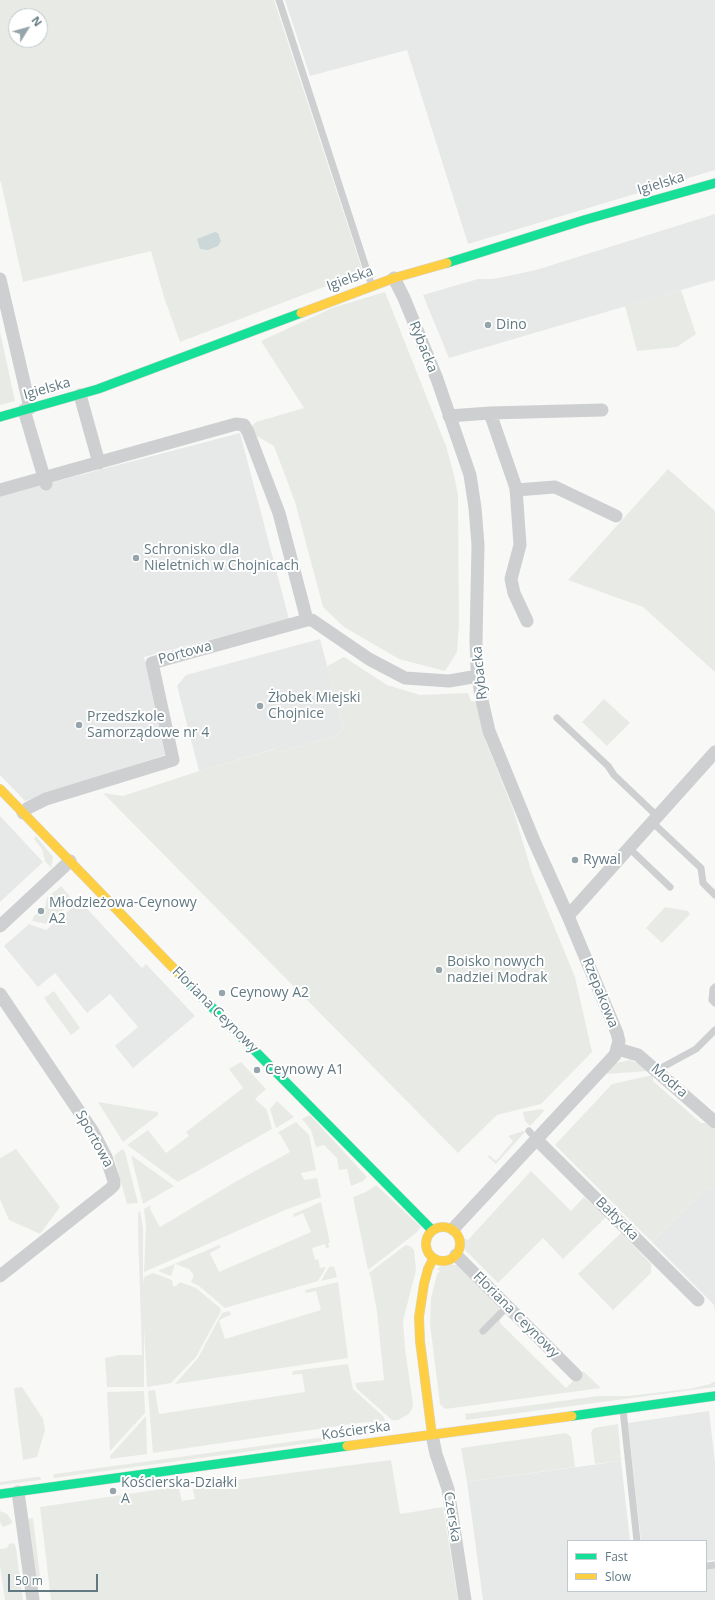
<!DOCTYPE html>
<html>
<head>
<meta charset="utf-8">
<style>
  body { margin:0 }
  #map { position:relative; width:715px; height:1600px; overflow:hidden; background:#f8f8f7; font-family:"Open Sans",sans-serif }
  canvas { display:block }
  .legend { position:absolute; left:567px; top:1540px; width:140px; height:52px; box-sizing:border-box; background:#fff; border:1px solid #c0c9cd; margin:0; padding:5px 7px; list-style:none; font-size:12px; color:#627982 }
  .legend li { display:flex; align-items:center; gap:8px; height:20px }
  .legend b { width:20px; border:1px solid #c0c9cd }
  .north { position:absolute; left:8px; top:8px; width:40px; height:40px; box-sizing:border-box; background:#fff; border:1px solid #c0c9cd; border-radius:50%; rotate:53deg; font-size:11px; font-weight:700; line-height:16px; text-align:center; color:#627982 }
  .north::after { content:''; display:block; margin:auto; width:14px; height:18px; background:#96a5ab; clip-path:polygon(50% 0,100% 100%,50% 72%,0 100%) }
  .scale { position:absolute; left:8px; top:1574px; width:90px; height:18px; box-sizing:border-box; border:2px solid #627982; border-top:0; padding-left:5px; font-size:12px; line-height:14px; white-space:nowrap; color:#627982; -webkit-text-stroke:3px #fff; paint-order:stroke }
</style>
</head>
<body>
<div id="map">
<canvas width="715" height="1600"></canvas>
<ul class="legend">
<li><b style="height:5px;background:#16e098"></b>Fast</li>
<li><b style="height:5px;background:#ffcf43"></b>Slow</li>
</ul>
<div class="north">N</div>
<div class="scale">50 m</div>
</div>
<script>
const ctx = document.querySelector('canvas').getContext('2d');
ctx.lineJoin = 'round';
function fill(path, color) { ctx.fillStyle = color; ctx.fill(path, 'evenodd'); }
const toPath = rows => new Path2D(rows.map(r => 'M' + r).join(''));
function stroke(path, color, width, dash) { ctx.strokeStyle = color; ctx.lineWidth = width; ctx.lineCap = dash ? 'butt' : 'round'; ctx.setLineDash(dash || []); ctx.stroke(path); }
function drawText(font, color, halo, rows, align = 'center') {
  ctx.font = font + ' "Open Sans",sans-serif'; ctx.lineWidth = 4; ctx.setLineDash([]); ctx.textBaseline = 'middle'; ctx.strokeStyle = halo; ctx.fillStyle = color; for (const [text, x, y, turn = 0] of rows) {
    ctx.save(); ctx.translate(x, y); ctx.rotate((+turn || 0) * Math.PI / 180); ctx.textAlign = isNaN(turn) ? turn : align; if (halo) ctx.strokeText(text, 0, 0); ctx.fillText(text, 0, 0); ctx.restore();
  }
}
const built = toPath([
  [285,0,715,0,715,170,468,244,407,50,310,76],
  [715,214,715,280,449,358,423,295,478,279,493,279,536,270],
  [240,433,289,619,144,657,165,755,25,801,0,775,0,496],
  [320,639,343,726,338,735,279,752,274,749,199,771,177,686,186,675],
  [0,816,43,862,0,902],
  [80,901,142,968,146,964,195,1016,133,1068,115,1046,138,1027,110,994,87,1013,55,973,38,987,4,946,29,924,46,930],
  [715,1188,715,1311,714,1305,652,1242,706,1189],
  [709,1411,715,1462,715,1560,706,1561,706,1541,641,1541,628,1423],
  [621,1461,630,1541,568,1541,568,1591,706,1591,706,1569,715,1568,715,1600,483,1600,467,1482]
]);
const green = toPath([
  [0,0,274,0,363,272,180,342,164,297,151,251,23,282,1,182,0,182],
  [16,16,40,16,40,40,16,40],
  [681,290,696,334,677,347,637,351,625,306],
  [385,292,446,446,454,475,458,495,459,625,457,652,445,671,399,659,344,627,323,607,295,502,274,446,255,435,252,426,256,422,304,408,261,341,332,308],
  [0,332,15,401,0,405],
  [668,469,715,511,715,672,643,607,568,580],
  [344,657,387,685,420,695,468,693,471,701,477,702,486,742,513,809,532,873,575,977,592,1052,541,1104,497,1115,458,1153,103,793,123,796,199,771,275,749,279,752,338,735,343,726,327,666],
  [604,699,630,723,607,746,582,722],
  [36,836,53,857,51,868,45,861,42,849,34,839],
  [61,886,74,901,47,924,32,921,34,916,45,907,47,898],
  [665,907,688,911,690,914,662,943,646,928],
  [54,991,80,1028,71,1035,44,998],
  [630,1060,642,1065,649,1071,606,1074,616,1063],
  [241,1062,266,1089,255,1099,267,1110,272,1129,178,1182,127,1145,148,1130,166,1153,189,1136,186,1132,243,1088,229,1069],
  [653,1075,653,1081,701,1123,707,1123,715,1130,715,1188,706,1189,652,1242,555,1145,612,1084],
  [277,1101,294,1117,276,1128,270,1109],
  [98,1102,158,1112,158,1115,123,1142],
  [542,1109,544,1111,530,1126,525,1121,523,1112],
  [310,1115,367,1177,363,1181,351,1186,347,1169,339,1170,337,1158,324,1145,316,1147,311,1130,302,1119],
  [296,1122,309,1135,316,1170,301,1173,304,1180,317,1178,321,1197,285,1210,144,1272,146,1226,144,1209,151,1205,150,1209,160,1227,235,1182,290,1152,280,1134,277,1133],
  [523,1131,525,1132,496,1164,488,1157,489,1155,496,1161,513,1141,508,1136],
  [16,1149,60,1207,40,1234,9,1220,0,1199,0,1158],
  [122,1149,125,1152,138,1203,127,1204,114,1156],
  [131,1155,174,1186,143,1204],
  [531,1171,571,1211,584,1197,606,1217,563,1259,543,1238,498,1283,459,1244,463,1237,468,1240],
  [376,1185,421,1227,417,1232,368,1270,353,1197,366,1192],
  [321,1202,330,1243,328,1243,329,1248,326,1248,325,1244,312,1248,315,1260,318,1259,320,1268,326,1267,318,1281,225,1308,199,1286,191,1282,194,1275,189,1269,175,1264,171,1276,158,1271,219,1245,221,1247,210,1253,219,1272,311,1232,303,1213,294,1217,293,1214],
  [140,1211,143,1228,143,1284,144,1277,153,1273,172,1280,173,1286,176,1286,180,1282,196,1288,220,1308,221,1311,196,1357,171,1383,147,1387,144,1329,144,1387,107,1387,105,1358,119,1355,142,1355,138,1231,138,1212],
  [621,1233,651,1264,651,1273,613,1310,578,1274],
  [406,1245,410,1246,414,1250,416,1270,403,1321,405,1349,413,1404,412,1409,409,1414,398,1420,392,1420,357,1389,355,1383,384,1380,377,1312,371,1278,369,1273,403,1247],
  [445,1264,458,1265,499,1306,500,1323,566,1388,583,1371,601,1388,445,1409,440,1404,430,1324,431,1298,437,1274,440,1271,437,1269],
  [334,1266,337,1277,321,1281,329,1267],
  [338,1282,348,1358,175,1384,198,1358,222,1313,230,1311,231,1315,221,1319,219,1321,225,1339,321,1310,316,1291,306,1293,305,1290],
  [348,1364,353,1389,384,1417,385,1421,359,1423,153,1453,148,1391,155,1390,159,1414,305,1392,302,1374,292,1375,293,1371],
  [715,1381,715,1387,466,1420,465,1414,599,1396,628,1396,689,1389,710,1384],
  [22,1387,43,1419,45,1430,37,1457,23,1460,14,1388],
  [144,1391,145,1413,110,1451,107,1392],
  [146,1416,147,1454,110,1459,110,1456],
  [618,1424,621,1461,595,1464,591,1432,594,1428],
  [384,1429,384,1433,54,1478,53,1476,55,1474],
  [566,1433,571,1437,575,1467,467,1482,461,1448],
  [391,1460,400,1514,443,1507,458,1600,51,1600,40,1507,176,1487,179,1489,182,1501,195,1499,193,1490,197,1485],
  [36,1477,40,1477,41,1480,0,1485,0,1482],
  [0,1511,7,1514,12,1521,11,1524,3,1527,0,1522],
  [33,1518,40,1576,35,1577,27,1519],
  [14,1543,16,1548,20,1580,18,1580,19,1587,21,1587,23,1600,5,1600,0,1566,0,1549,7,1548,9,1544]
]);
const water = toPath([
  [215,232,218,233,221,241,218,246,208,250,200,249,197,239]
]);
const lane = toPath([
  [279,0,372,286],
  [557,718,608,766,614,775,657,816],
  [652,822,701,868,703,883,715,895],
  [629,848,670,887],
  [715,987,713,989,712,1000,715,1003],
  [658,1072,661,1068,696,1049,715,1030],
  [529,1131,536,1139],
  [483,1331,507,1307],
  [623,1410,637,1541],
  [706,1566,715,1565]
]);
const street = toPath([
  [394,278,404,298,437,379,470,475,475,508,478,545,476,641,477,668,481,696,489,731,534,841,568,916],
  [0,279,30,408],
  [80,395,99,463],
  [24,410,46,484],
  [490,413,516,488,520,545,511,579,514,593,527,621],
  [449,416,490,413,602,410],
  [0,490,236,424,244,425,248,432,279,513,307,620],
  [516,490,555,487,616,516],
  [23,813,28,808,46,799,173,760,152,663,307,620,312,620,369,659,405,678,449,681,478,676],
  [0,926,70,861],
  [0,994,93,1132,106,1157,114,1181,114,1185,110,1189,0,1276],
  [618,1049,638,1055,715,1122],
  [536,1139,698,1300],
  [453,1229,615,1055,619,1041,617,1033,568,916,715,752],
  [456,1255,576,1375],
  [432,1435,436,1454,448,1489,465,1600],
  [18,1492,33,1600]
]);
const fast = toPath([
  [447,263,584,220,715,183],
  [0,417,98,389,301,313],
  [181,976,432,1230],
  [572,1416,715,1396],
  [0,1494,347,1446]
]);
const slow = toPath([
  [301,313,394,278,447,263],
  [0,789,181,976],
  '426 1244a17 17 0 1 1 34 0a17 17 0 1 1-34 0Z',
  [432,1435,420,1341,419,1317,424,1284,428,1269,433,1259],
  [347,1446,572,1416]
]);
const markers = [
  [488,325,4,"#96a5ab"],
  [136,558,4,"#96a5ab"],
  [260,706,4,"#96a5ab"],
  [79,725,4,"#96a5ab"],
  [575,860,4,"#96a5ab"],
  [41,911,4,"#96a5ab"],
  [439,970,4,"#96a5ab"],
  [222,993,4,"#96a5ab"],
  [257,1070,4,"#96a5ab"],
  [113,1491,4,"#96a5ab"]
];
const streetNames = [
  ["Igielska",661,184,-17],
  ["Igielska",350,279,-20],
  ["Rybacka",423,347,68],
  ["Igielska",47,389,-16],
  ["Portowa",185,653,-15],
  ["Rybacka",480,673,-96],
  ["Rzepakowa",600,993,68],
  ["Floriana Ceynowy",215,1010,45],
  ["Modra",669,1081,41],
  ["Sportowa",94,1139,61],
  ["Bałtycka",617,1219,45],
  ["Floriana Ceynowy",516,1315,45],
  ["Kościerska",356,1431,-8],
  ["Czerska",452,1517,81]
];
const poiNames = [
  ["Dino",496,325],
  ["Schronisko dla",144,550],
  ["Nieletnich w Chojnicach",144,566],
  ["Żłobek Miejski",268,698],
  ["Chojnice",268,714],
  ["Przedszkole",87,717],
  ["Samorządowe nr 4",87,733],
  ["Rywal",583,860],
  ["Młodzieżowa-Ceynowy",49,903],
  ["A2",49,919],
  ["Boisko nowych",447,962],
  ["nadziei Modrak",447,978],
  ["Ceynowy A2",230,993],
  ["Ceynowy A1",265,1070],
  ["Kościerska-Działki",121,1483],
  ["A",121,1499]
];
fill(built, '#e7e9e8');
fill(green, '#e8ebe5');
fill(water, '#cbd7d8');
stroke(fast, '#d3d5d5', 10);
stroke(slow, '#d3d5d5', 10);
stroke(lane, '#cecfd0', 7);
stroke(street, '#cecfd0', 13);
stroke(fast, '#16e098', 9);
stroke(slow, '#ffcf43', 9);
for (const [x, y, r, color] of markers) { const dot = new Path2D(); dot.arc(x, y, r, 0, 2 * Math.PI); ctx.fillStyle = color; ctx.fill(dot); stroke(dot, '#fff', 1.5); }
drawText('14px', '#627982', '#fff', streetNames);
drawText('14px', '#627982', '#fff', poiNames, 'left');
</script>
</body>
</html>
